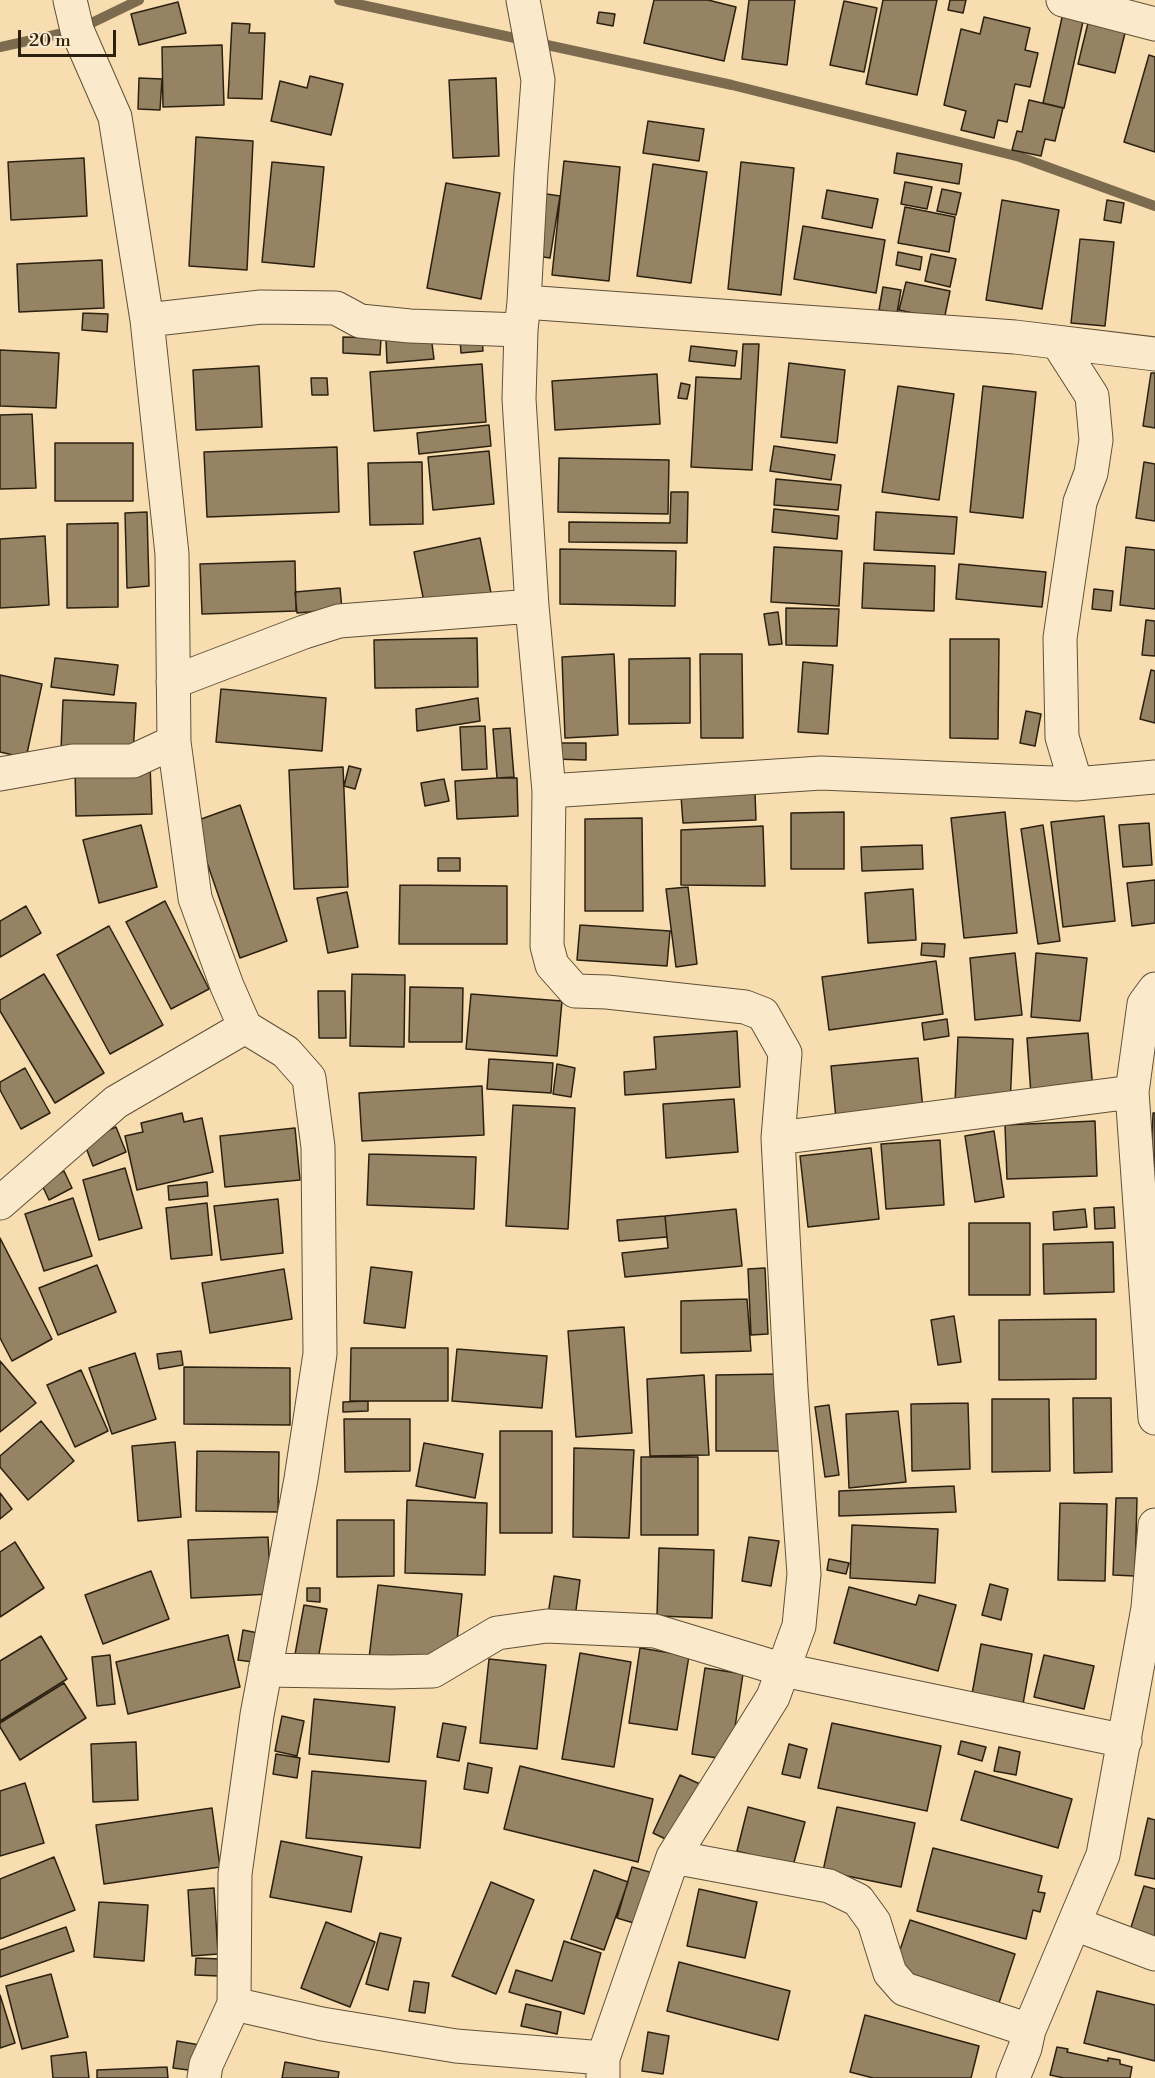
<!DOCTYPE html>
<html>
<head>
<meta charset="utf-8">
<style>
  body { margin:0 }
  #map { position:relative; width:1155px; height:2078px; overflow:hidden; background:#f7ddaf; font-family:"Libre Bodoni",serif }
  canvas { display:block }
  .scale { position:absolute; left:18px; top:30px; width:98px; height:27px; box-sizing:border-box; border:3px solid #2c2111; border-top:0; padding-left:8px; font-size:18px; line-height:21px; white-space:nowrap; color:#2c2111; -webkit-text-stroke:4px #fae9cb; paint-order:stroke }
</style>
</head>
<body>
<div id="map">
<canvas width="1155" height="2078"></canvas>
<div class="scale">20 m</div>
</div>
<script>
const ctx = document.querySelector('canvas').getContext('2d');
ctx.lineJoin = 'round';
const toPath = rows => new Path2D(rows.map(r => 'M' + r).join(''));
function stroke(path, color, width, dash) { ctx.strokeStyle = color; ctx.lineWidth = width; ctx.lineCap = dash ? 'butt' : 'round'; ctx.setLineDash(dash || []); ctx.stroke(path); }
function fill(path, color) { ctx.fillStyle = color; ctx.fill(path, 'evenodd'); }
const stream = toPath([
  [339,0,732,85,1020,157,1155,206],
  [0,47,77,30,139,0]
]);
const building = toPath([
  [654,0,708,0,736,7,724,61,644,43,654,0],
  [749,0,795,0,787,65,742,59,749,0],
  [883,0,937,0,917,95,866,84,883,0],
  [950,0,966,0,963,13,948,10,950,0],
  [844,1,877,8,864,72,830,65,844,1],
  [178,2,186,33,139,45,131,14,178,2],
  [599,12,615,14,613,26,597,23,599,12],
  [1063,13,1084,17,1064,108,1043,103,1063,13],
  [984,17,1030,28,1025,50,1038,53,1030,87,1015,84,1007,122,998,120,994,138,961,130,966,111,944,105,961,29,980,34,984,17],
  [1089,19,1126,29,1115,73,1078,64,1089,19],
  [232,23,250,24,249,33,265,33,262,99,228,98,232,23],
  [222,45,224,105,163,107,162,47,222,45],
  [1149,55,1155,57,1155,152,1124,142,1149,55],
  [310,76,343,84,331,135,271,121,280,81,307,88,310,76],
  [139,78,162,79,160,110,138,109,139,78],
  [496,78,499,156,453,158,449,80,496,78],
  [1029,100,1063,108,1055,141,1045,139,1041,156,1012,150,1017,131,1022,132,1029,100],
  [648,121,704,129,699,161,643,153,648,121],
  [196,137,253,141,247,270,189,266,196,137],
  [897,153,962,164,959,184,894,173,897,153],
  [84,158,87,216,11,220,8,162,84,158],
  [564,161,620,167,609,281,552,275,564,161],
  [272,162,324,167,314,267,262,262,272,162],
  [741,162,794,168,781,295,728,289,741,162],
  [653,164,707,172,691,283,637,276,653,164],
  [905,182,932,187,927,209,901,204,905,182],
  [446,183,500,193,481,299,427,288,446,183],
  [942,189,961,193,956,215,937,211,942,189],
  [827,190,878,199,872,228,822,218,827,190],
  [540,193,560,196,550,258,530,255,540,193],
  [1002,200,1059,210,1042,309,986,300,1002,200],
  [1107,200,1124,203,1121,223,1104,220,1107,200],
  [905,207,955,217,949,252,898,243,905,207],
  [803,226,885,240,876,293,794,279,803,226],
  [1080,239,1114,242,1105,326,1071,323,1080,239],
  [898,252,922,257,920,270,896,265,898,252],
  [931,254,956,259,950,287,925,281,931,254],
  [102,260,104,308,19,312,17,264,102,260],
  [906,282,950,291,944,320,899,310,906,282],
  [883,287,901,290,897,313,879,310,883,287],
  [83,313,108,314,107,332,82,330,83,313],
  [431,336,434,359,387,363,386,340,431,336],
  [343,337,381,338,380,355,343,353,343,337],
  [482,338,483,351,461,353,460,339,482,338],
  [743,344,759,344,752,470,691,467,696,377,741,379,743,344],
  [691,346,737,351,735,366,689,361,691,346],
  [0,350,59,353,56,408,0,406,0,350],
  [789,363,845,370,837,443,781,437,789,363],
  [482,364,486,422,374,431,370,372,482,364],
  [259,366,262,427,196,430,193,370,259,366],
  [1151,373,1155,373,1155,428,1143,426,1151,373],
  [657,374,660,424,555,430,552,381,657,374],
  [311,378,327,378,328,395,312,395,311,378],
  [681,383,690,385,687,399,678,398,681,383],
  [898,386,954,394,939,500,882,492,898,386],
  [983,386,1036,392,1023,518,970,512,983,386],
  [32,414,36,488,0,489,0,415,32,414],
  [489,425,491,446,419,454,417,433,489,425],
  [55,443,133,443,133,501,55,501,55,443],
  [774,446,835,455,831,480,770,471,774,446],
  [337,447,339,512,207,517,204,452,337,447],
  [489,451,494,504,433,510,428,457,489,451],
  [559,458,669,460,668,514,558,512,559,458],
  [422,462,423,524,370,525,368,463,422,462],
  [1144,462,1155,464,1155,521,1136,518,1144,462],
  [776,479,841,485,838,510,774,505,776,479],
  [671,492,688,492,687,543,569,542,569,522,670,523,671,492],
  [774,509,839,516,837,539,772,532,774,509],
  [147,512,149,586,127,588,125,513,147,512],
  [876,512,957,517,954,554,874,550,876,512],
  [118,523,118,607,67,608,67,524,118,523],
  [45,536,49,605,0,608,0,539,45,536],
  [480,538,491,593,425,607,414,552,480,538],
  [774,547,842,551,839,606,771,602,774,547],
  [1126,547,1155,550,1155,609,1120,605,1126,547],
  [560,549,676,551,675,606,560,604,560,549],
  [295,561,296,611,202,614,200,564,295,561],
  [864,563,935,566,934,611,862,608,864,563],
  [959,564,1046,572,1042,607,956,599,959,564],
  [340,588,342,609,297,613,295,592,340,588],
  [1094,589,1113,591,1111,611,1092,609,1094,589],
  [786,608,839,609,837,646,786,645,786,608],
  [778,612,782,644,769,645,764,614,778,612],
  [1146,620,1155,621,1155,656,1142,655,1146,620],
  [477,638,478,687,375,688,374,640,477,638],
  [950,639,999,639,998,739,950,738,950,639],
  [614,654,618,735,565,738,562,657,614,654],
  [700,654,742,654,743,738,701,738,700,654],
  [55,658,118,665,114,695,51,687,55,658],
  [690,658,690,723,629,724,629,659,690,658],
  [803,662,833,665,828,734,798,732,803,662],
  [1151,670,1155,671,1155,723,1140,719,1151,670],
  [0,675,42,684,26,758,0,752,0,675],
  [221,689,326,698,322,751,216,742,221,689],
  [478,698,480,721,417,731,416,709,478,698],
  [63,700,136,703,133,754,61,750,63,700],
  [1026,711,1041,714,1035,746,1020,743,1026,711],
  [485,726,487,769,462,770,460,727,485,726],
  [510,728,514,777,497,778,493,729,510,728],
  [555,743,586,743,586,760,554,759,555,743],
  [150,765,152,814,76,816,75,768,150,765],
  [349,766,361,769,355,789,344,786,349,766],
  [343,767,348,887,294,889,289,770,343,767],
  [497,778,517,778,518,816,457,819,455,781,497,778],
  [444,779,449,801,425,806,421,783,444,779],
  [755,793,756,820,683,823,681,796,755,793],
  [240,805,287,941,240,958,193,822,240,805],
  [844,812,844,869,791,869,791,813,844,812],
  [1005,812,1017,933,964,938,951,818,1005,812],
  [1104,816,1115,921,1063,927,1051,822,1104,816],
  [642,818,643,911,585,911,585,819,642,818],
  [1149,823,1152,865,1123,867,1119,825,1149,823],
  [141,825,157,887,99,903,83,840,141,825],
  [1043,825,1060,941,1038,944,1021,829,1043,825],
  [763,826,765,886,681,885,681,830,763,826],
  [922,845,923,869,862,871,861,847,922,845],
  [438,858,460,858,460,871,438,871,438,858],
  [1155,880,1155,923,1132,926,1127,883,1155,880],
  [400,885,507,886,507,944,399,944,400,885],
  [688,887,697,964,676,967,666,889,688,887],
  [913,889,916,940,868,943,865,893,913,889],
  [347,892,358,947,328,953,317,898,347,892],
  [165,901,209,989,171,1009,126,922,165,901],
  [26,906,41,933,0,957,0,921,26,906],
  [580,925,670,931,667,966,577,960,580,925],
  [109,926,163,1025,110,1054,57,955,109,926],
  [922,943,945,944,944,957,921,955,922,943],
  [1015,953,1022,1015,975,1020,970,958,1015,953],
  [1036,953,1087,958,1080,1021,1031,1017,1036,953],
  [936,961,943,1014,829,1030,822,977,936,961],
  [44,974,104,1073,55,1103,0,1011,0,1000,44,974],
  [352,974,405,975,404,1047,350,1046,352,974],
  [410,987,463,988,462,1042,409,1042,410,987],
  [318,991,345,991,346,1038,319,1038,318,991],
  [471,994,562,1001,557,1056,466,1049,471,994],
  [947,1019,949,1036,924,1040,922,1023,947,1019],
  [737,1031,740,1087,625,1095,624,1072,656,1069,654,1037,737,1031],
  [1088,1033,1093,1090,1031,1095,1027,1038,1088,1033],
  [958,1037,1013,1039,1010,1105,955,1103,958,1037],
  [918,1058,923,1110,836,1119,831,1066,918,1058],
  [489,1059,553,1063,551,1093,487,1089,489,1059],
  [557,1064,575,1068,571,1097,553,1094,557,1064],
  [25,1068,50,1113,21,1129,0,1090,0,1082,25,1068],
  [482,1086,484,1135,362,1141,359,1093,482,1086],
  [734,1099,738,1152,666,1158,663,1104,734,1099],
  [513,1105,575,1108,568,1229,506,1226,513,1105],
  [182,1113,184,1122,202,1118,213,1172,137,1190,125,1136,143,1132,141,1123,182,1113],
  [1153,1113,1155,1113,1155,1167,1151,1167,1153,1113],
  [1095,1121,1097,1176,1007,1179,1005,1125,1095,1121],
  [116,1127,126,1152,93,1166,85,1145,93,1137,116,1127],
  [295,1128,300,1180,225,1187,220,1136,295,1128],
  [994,1131,1004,1197,975,1202,965,1136,994,1131],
  [940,1140,944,1205,886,1209,881,1144,940,1140],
  [871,1148,879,1219,808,1227,800,1156,871,1148],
  [369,1154,476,1157,474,1209,367,1205,369,1154],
  [125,1168,142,1228,99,1240,83,1180,125,1168],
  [64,1171,72,1188,49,1200,41,1183,64,1171],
  [207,1182,208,1196,169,1200,168,1186,207,1182],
  [73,1198,92,1256,44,1271,25,1214,73,1198],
  [278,1199,283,1253,221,1260,214,1206,278,1199],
  [207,1203,212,1255,171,1259,166,1208,207,1203],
  [1114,1207,1115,1228,1095,1229,1094,1208,1114,1207],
  [736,1209,742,1266,625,1277,622,1253,668,1248,665,1216,736,1209],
  [1085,1209,1087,1227,1054,1230,1053,1212,1085,1209],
  [665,1216,667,1237,619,1241,617,1220,665,1216],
  [969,1223,1030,1223,1030,1295,969,1295,969,1223],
  [0,1238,52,1339,12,1361,0,1338,0,1238],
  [1113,1242,1114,1292,1044,1294,1043,1244,1113,1242],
  [97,1265,116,1312,58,1335,39,1288,97,1265],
  [371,1267,412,1272,405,1328,364,1323,371,1267],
  [765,1268,768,1334,751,1335,748,1269,765,1268],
  [284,1269,292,1319,210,1333,202,1283,284,1269],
  [747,1299,751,1351,681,1353,681,1301,747,1299],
  [954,1316,961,1362,938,1365,931,1320,954,1316],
  [1096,1319,1096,1379,999,1380,999,1320,1096,1319],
  [624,1327,632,1433,576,1437,568,1331,624,1327],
  [351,1348,448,1348,448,1401,350,1401,351,1348],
  [457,1349,547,1356,542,1408,452,1401,457,1349],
  [181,1351,183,1365,159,1369,157,1354,181,1351],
  [135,1353,156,1419,112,1434,89,1368,135,1353],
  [0,1361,36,1403,0,1432,0,1361],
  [184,1367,290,1368,290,1425,184,1424,184,1367],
  [81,1370,108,1431,75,1447,47,1385,81,1370],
  [780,1374,781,1451,716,1451,716,1375,780,1374],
  [704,1375,709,1455,650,1456,647,1379,704,1375],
  [1073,1398,1111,1398,1112,1472,1074,1473,1073,1398],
  [992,1399,1049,1399,1050,1471,992,1472,992,1399],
  [368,1401,368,1411,343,1412,343,1402,368,1401],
  [968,1403,970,1469,912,1471,911,1404,968,1403],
  [829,1405,839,1475,825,1477,815,1407,829,1405],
  [898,1411,906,1482,849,1488,846,1414,898,1411],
  [344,1419,410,1419,410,1471,345,1472,344,1419],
  [41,1421,74,1461,28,1500,0,1467,0,1456,41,1421],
  [500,1431,552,1431,552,1533,500,1533,500,1431],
  [175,1442,181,1517,138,1521,132,1446,175,1442],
  [424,1443,483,1454,475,1498,416,1486,424,1443],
  [574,1448,634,1450,629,1538,573,1537,574,1448],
  [197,1451,279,1452,278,1512,196,1511,197,1451],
  [641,1457,698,1457,698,1535,641,1535,641,1457],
  [954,1486,956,1512,839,1516,839,1491,954,1486],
  [0,1493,12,1509,0,1519,0,1493],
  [1116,1498,1137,1498,1135,1576,1113,1575,1116,1498],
  [407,1500,487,1503,485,1575,405,1573,407,1500],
  [1060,1503,1107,1504,1105,1581,1058,1580,1060,1503],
  [337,1520,394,1520,394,1576,337,1577,337,1520],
  [852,1525,938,1529,935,1583,850,1578,852,1525],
  [268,1537,271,1594,191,1598,188,1540,268,1537],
  [749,1537,779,1541,771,1586,742,1581,749,1537],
  [15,1542,44,1588,0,1617,0,1552,15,1542],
  [659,1548,714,1550,712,1618,657,1616,659,1548],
  [829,1559,849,1563,846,1574,827,1570,829,1559],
  [151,1571,169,1619,103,1644,85,1595,151,1571],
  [554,1576,580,1580,574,1625,547,1621,554,1576],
  [990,1584,1008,1589,1001,1620,982,1615,990,1584],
  [378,1585,462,1594,456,1650,438,1649,436,1665,369,1658,378,1585],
  [849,1587,916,1605,919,1595,956,1605,938,1671,834,1643,849,1587],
  [307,1588,320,1588,320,1602,307,1601,307,1588],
  [304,1605,327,1609,317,1665,294,1660,304,1605],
  [243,1630,258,1633,253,1662,238,1660,243,1630],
  [228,1635,240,1687,128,1714,116,1662,228,1635],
  [41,1636,67,1679,0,1721,0,1661,41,1636],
  [981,1644,1032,1654,1023,1704,972,1694,981,1644],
  [640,1648,689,1656,677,1730,629,1723,640,1648],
  [580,1653,631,1662,614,1767,562,1759,580,1653],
  [110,1655,115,1704,97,1706,92,1657,110,1655],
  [1044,1655,1094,1666,1084,1709,1034,1697,1044,1655],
  [489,1659,546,1665,537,1749,480,1743,489,1659],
  [705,1668,743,1674,730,1760,692,1754,705,1668],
  [64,1683,86,1718,20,1760,0,1727,0,1723,64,1683],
  [314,1699,395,1707,389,1762,309,1754,314,1699],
  [282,1716,304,1721,297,1756,275,1751,282,1716],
  [443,1723,466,1727,459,1761,437,1757,443,1723],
  [832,1723,941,1746,927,1811,818,1788,832,1723],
  [961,1741,986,1747,982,1761,958,1754,961,1741],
  [136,1742,138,1800,93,1802,91,1744,136,1742],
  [789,1744,807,1749,800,1778,782,1774,789,1744],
  [999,1747,1020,1752,1016,1775,994,1771,999,1747],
  [276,1754,300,1758,297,1778,273,1774,276,1754],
  [468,1763,492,1768,488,1793,464,1789,468,1763],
  [520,1766,653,1799,638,1862,504,1829,520,1766],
  [312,1771,426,1781,420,1848,306,1838,312,1771],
  [975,1771,1072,1799,1058,1848,961,1820,975,1771],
  [680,1775,700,1784,674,1843,653,1833,680,1775],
  [25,1783,44,1843,0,1856,0,1791,25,1783],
  [748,1807,805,1822,793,1866,737,1851,748,1807],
  [837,1807,915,1823,901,1887,823,1871,837,1807],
  [212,1808,220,1867,104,1884,96,1825,212,1808],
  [1148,1818,1155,1820,1155,1879,1135,1875,1148,1818],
  [281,1841,362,1857,351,1912,270,1897,281,1841],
  [933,1848,1042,1876,1038,1892,1045,1893,1040,1912,1033,1910,1026,1939,917,1911,933,1848],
  [54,1857,75,1910,0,1939,0,1879,54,1857],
  [632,1867,653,1873,637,1924,617,1918,632,1867],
  [594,1870,628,1882,604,1950,571,1939,594,1870],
  [491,1882,534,1900,496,1994,452,1976,491,1882],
  [1144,1886,1155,1889,1155,1949,1127,1940,1144,1886],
  [214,1888,218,1954,192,1956,188,1890,214,1888],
  [699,1889,757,1902,745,1958,687,1946,699,1889],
  [99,1902,148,1905,144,1961,94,1957,99,1902],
  [910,1920,1015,1954,999,2003,894,1968,910,1920],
  [326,1922,375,1942,350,2007,301,1988,326,1922],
  [66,1927,74,1951,0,1977,0,1950,66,1927],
  [380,1933,401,1938,388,1990,366,1984,380,1933],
  [564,1941,601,1953,584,2014,509,1992,516,1970,552,1981,564,1941],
  [196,1958,220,1959,219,1976,195,1975,196,1958],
  [679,1962,790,1991,778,2040,667,2011,679,1962],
  [51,1974,68,2037,22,2049,6,1986,51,1974],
  [414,1981,429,1983,425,2013,409,2011,414,1981],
  [1097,1991,1155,2005,1155,2061,1084,2043,1097,1991],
  [0,1995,15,2043,0,2048,0,1995],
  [526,2004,561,2012,557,2034,521,2026,526,2004],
  [865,2015,979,2046,971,2078,873,2078,850,2072,865,2015],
  [648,2032,669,2036,663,2074,642,2071,648,2032],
  [177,2041,200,2045,196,2071,173,2068,177,2041],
  [1057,2047,1068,2049,1067,2052,1108,2061,1108,2058,1120,2060,1120,2064,1132,2067,1130,2078,1064,2078,1050,2075,1057,2047],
  [86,2052,89,2078,53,2078,51,2056,86,2052],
  [285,2062,339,2072,338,2078,282,2078,285,2062],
  [167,2067,168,2078,97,2078,97,2070,167,2067]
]);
const minor = toPath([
  [70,0,77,30,115,117,147,320,172,554,174,742,195,898,227,986,245,1027,286,1052,309,1078,318,1147,320,1354,301,1479,257,1715,235,1874,234,2004,206,2065,204,2078],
  [523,0,538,80,531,172,524,302,521,330,519,399,532,606,549,791,547,946,552,965,575,991,607,992,745,1007,763,1014,785,1053,778,1138,791,1389,804,1574,799,1626,773,1697,673,1857,603,2058,603,2078],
  [1063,0,1155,24],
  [524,302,1015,337,1155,354],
  [147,320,261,307,336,308,360,321,410,326,521,330],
  [1058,343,1092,396,1096,440,1091,473,1080,502,1060,638,1062,737,1076,784],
  [173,682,304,632,339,621,532,606],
  [0,774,73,761,133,761,174,742],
  [549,791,821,773,1076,784,1155,777],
  [1155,989,1144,1004,1132,1092,1155,1418],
  [778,1138,1132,1092],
  [0,1203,116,1102,245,1027],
  [265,1670,391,1672,433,1671,497,1633,547,1626,655,1631,784,1670,1125,1741],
  [673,1857,829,1886,858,1900,874,1922,890,1973,904,1989,1029,2030],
  [1075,1924,1155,1954],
  [234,2004,322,2024,456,2046,603,2058],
  [1013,2078,1025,2048,1029,2030,1103,1855,1148,1608,1155,1525]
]);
stroke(stream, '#7c6b4f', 10);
fill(building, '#968363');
stroke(building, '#2c2111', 1.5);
stroke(minor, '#5f5038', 35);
stroke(minor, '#fae9cb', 33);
</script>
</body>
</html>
